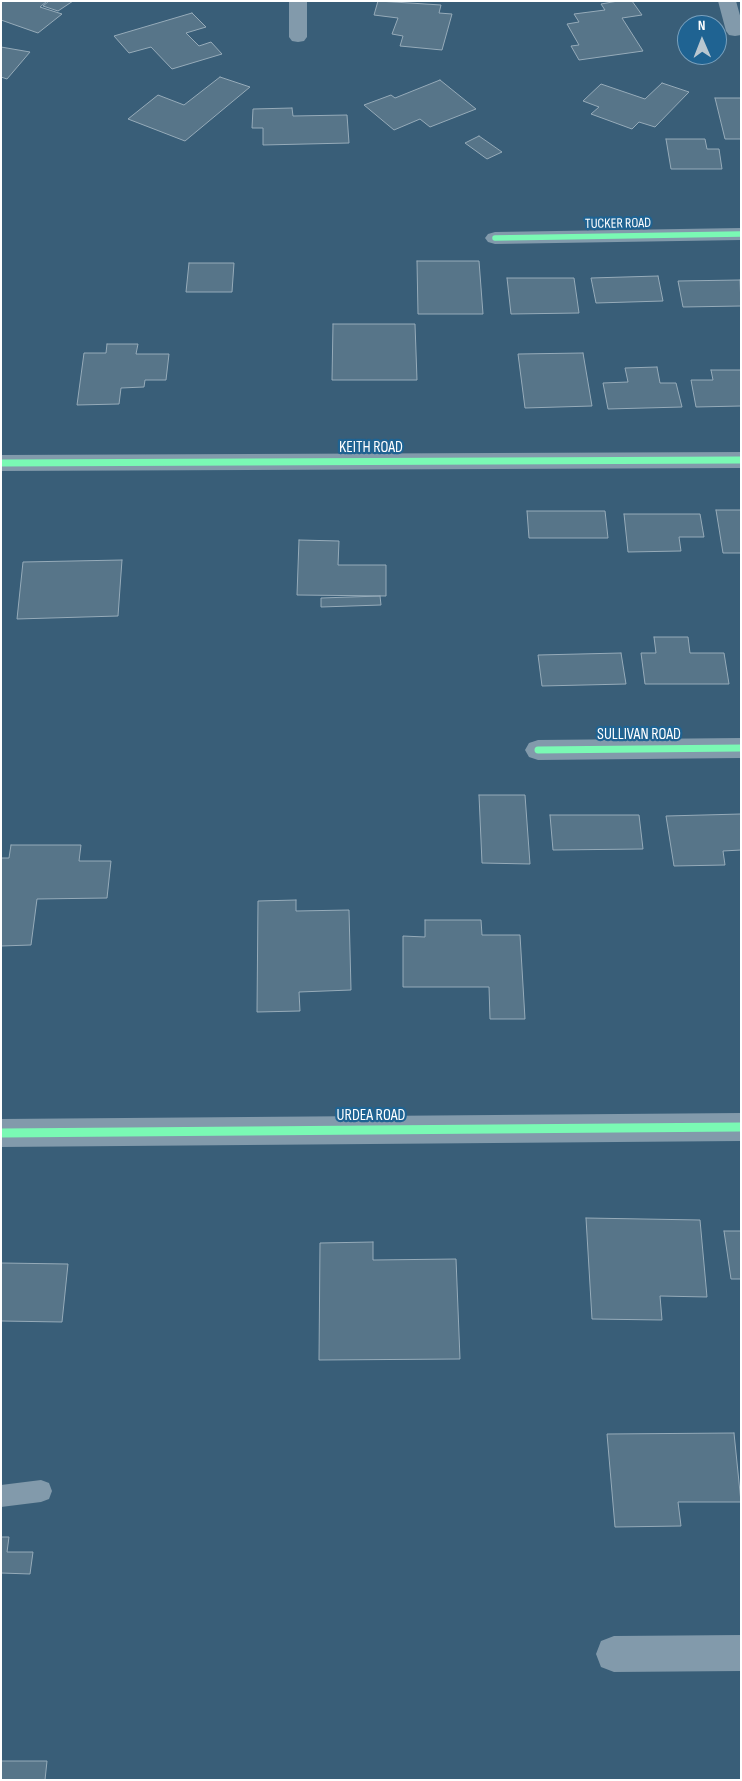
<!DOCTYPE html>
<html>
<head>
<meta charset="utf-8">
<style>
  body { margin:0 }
  #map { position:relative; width:742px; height:1781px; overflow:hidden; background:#395e78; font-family:"Sofia Sans Condensed",sans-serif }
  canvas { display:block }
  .frame { position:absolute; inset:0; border:2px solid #fff; pointer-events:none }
  .north { position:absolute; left:677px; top:15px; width:50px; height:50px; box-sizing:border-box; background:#1f6392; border:1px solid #79a1be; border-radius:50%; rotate:359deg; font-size:14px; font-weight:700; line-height:20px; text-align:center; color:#fff }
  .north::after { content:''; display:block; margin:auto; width:18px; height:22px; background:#bac7d0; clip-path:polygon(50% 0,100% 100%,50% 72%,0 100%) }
</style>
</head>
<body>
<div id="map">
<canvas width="742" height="1781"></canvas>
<div class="frame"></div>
<div class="north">N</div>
</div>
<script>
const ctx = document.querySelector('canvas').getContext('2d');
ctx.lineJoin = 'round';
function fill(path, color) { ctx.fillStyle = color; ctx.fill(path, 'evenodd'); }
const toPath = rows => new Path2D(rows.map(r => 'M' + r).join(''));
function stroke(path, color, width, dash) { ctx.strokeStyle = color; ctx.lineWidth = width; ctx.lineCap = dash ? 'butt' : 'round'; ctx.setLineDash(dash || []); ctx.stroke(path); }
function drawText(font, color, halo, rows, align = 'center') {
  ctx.font = font + ' "Sofia Sans Condensed",sans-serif'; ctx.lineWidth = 4.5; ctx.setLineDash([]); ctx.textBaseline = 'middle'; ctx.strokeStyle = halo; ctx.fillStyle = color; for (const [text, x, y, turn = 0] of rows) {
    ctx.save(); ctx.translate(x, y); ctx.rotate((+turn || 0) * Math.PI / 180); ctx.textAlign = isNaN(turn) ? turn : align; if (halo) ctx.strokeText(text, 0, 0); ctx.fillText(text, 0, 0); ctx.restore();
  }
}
const building = toPath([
  [1,1,47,1,40,7,62,14,38,33,1,20,1,1],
  [49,1,73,1,58,11,43,6,49,1],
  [378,1,441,5,439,13,452,14,442,50,400,46,403,36,392,34,398,18,374,15,378,1],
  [618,1,632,1,642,15,622,18,643,51,579,60,571,46,579,45,567,24,579,22,574,14,605,10,601,4,618,1],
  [192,13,206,27,186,33,199,46,211,42,222,54,172,69,151,47,129,53,114,36,192,13],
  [1,47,30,52,7,79,1,77,1,47],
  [220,77,250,87,185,141,128,119,158,95,184,105,220,77],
  [440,80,476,109,430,127,420,119,394,130,364,105,391,95,395,98,440,80],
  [662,83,689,92,655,127,639,122,632,129,591,114,599,107,583,101,601,84,645,99,662,83],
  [715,98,741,98,741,139,725,139,715,98],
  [292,108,293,116,347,115,349,143,263,145,263,128,252,128,253,109,292,108],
  [479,136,502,152,487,159,465,143,479,136],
  [666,139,705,139,707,149,719,149,722,169,671,169,666,139],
  [417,261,479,261,483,314,418,314,417,261],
  [189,263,234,263,232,292,186,292,189,263],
  [658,276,663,301,596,303,591,278,658,276],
  [507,278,574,278,579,313,511,314,507,278],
  [740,280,741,306,683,307,678,281,740,280],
  [333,324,415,324,417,380,332,380,333,324],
  [107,344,138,344,136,354,169,354,166,380,145,380,144,387,121,388,119,404,77,405,84,353,106,353,107,344],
  [583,353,592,406,525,408,518,354,583,353],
  [657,367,660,383,676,383,682,407,608,409,603,383,628,382,625,368,657,367],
  [711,370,741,370,741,406,696,407,691,380,713,380,711,370],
  [716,510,741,510,741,553,723,553,716,510],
  [527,511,605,511,608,538,529,538,527,511],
  [624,514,700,514,704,537,679,537,681,551,628,552,624,514],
  [299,540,339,541,338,565,386,565,386,596,297,595,299,540],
  [122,560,118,616,17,619,23,562,122,560],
  [380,596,381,605,321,607,321,598,380,596],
  [654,637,688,637,690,653,724,653,729,684,645,684,641,653,656,653,654,637],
  [621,653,626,684,542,686,538,655,621,653],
  [479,795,525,795,530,864,482,863,479,795],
  [741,814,741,850,723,851,725,865,674,866,666,816,741,814],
  [550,815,639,815,643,849,553,850,550,815],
  [11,845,81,845,79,861,111,861,107,898,37,899,31,945,1,946,1,858,9,858,11,845],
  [296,900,296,911,349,910,351,990,299,992,300,1011,257,1012,258,901,296,900],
  [425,920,481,920,482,935,520,935,525,1019,490,1019,489,987,403,987,403,936,425,937,425,920],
  [586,1218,700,1220,707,1297,660,1296,662,1320,592,1319,586,1218],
  [724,1231,741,1231,741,1279,731,1279,724,1231],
  [373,1242,373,1260,456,1259,460,1359,319,1360,320,1243,373,1242],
  [1,1263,68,1264,62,1322,1,1321,1,1263],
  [734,1433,741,1502,678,1502,681,1526,615,1527,607,1434,734,1433],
  [1,1537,9,1537,7,1552,33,1552,30,1574,1,1573,1,1537],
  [1,1761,47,1761,45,1780,1,1780,1,1761]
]);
const service = toPath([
  [41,1480,49,1483,52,1491,49,1499,41,1502,1,1507,1,1485,41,1480]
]);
const minor = toPath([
  [289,1,307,1,307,37,304,41,298,42,292,41,289,37,289,1],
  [718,1,736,1,741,19,741,35,735,36,729,35,726,31,718,1],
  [741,228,741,240,495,244,488,242,485,238,488,234,495,232,741,228],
  [741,452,741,468,1,471,1,455,741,452],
  [741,738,741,758,538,760,529,757,525,750,529,743,538,740,741,738],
  [741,1113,741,1141,1,1147,1,1119,741,1113],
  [741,1635,741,1671,614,1672,601,1667,596,1654,601,1641,614,1636,741,1635]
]);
const cyclewayFar2 = toPath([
  [495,238,741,234]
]);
const cyclewayFar1 = toPath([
  [1,463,741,460],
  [538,750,741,748]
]);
const cycleway = toPath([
  [1,1133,741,1127]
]);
const farStreetnames = [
  ["TUCKER ROAD",618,224,-1]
];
const streetNames = [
  ["KEITH ROAD",371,448],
  ["SULLIVAN ROAD",639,735],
  ["URDEA ROAD",371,1116]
];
fill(building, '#577589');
stroke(building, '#96abb9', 1);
fill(service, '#829aab');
fill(minor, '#829aab');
stroke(cyclewayFar2, '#7af9b4', 5.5);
stroke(cyclewayFar1, '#7af9b4', 7);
stroke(cycleway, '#7af9b4', 9);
drawText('14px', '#fff', '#1f6392', farStreetnames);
drawText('16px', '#fff', '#1f6392', streetNames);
</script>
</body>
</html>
